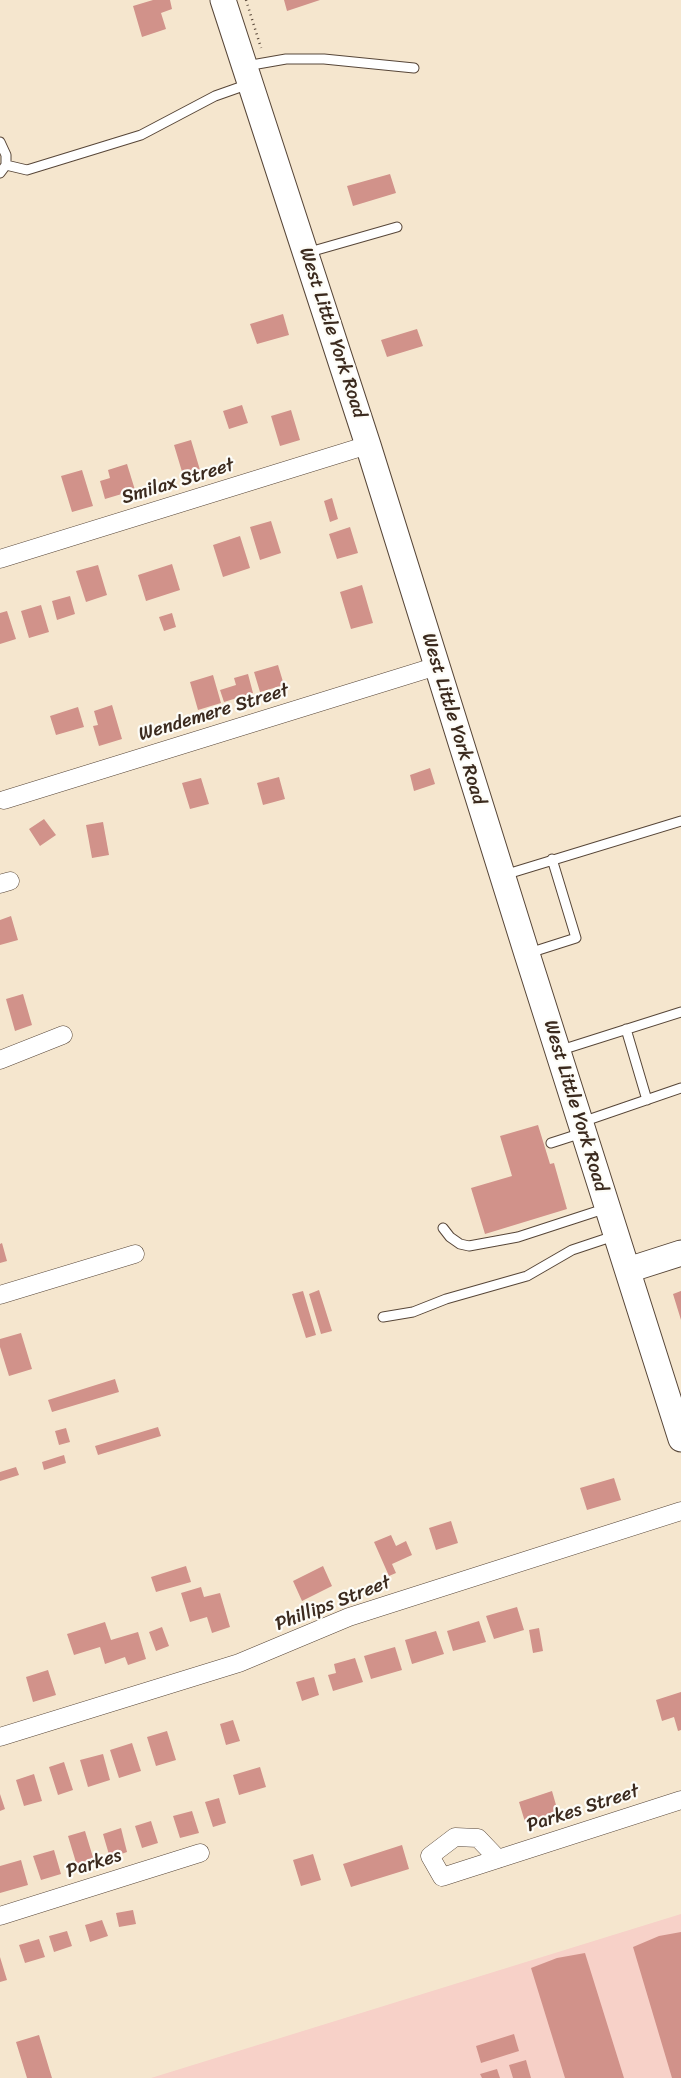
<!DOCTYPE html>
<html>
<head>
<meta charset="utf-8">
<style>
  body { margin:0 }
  canvas { display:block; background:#f5e6ce }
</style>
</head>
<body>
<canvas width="681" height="2078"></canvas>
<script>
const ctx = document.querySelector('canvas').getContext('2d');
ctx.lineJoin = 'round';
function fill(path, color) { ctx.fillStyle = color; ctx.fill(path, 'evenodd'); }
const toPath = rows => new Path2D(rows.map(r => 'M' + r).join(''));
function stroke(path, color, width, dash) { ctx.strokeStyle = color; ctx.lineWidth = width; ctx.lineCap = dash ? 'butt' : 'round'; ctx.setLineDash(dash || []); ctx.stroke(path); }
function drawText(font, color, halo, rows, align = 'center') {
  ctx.font = font + ' Sriracha,sans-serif'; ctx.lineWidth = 4.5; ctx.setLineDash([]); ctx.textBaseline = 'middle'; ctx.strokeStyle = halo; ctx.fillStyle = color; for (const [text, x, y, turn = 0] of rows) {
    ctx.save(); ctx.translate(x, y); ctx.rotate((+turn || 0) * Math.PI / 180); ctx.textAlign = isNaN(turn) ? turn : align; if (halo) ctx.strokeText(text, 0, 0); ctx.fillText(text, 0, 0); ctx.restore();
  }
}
const built = toPath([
  [681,1914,681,2078,151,2078]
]);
const building = toPath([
  [153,0,170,0,172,9,161,13,166,29,142,37,133,6],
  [284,0,320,0,287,11],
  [390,174,396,193,353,206,347,186],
  [283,314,289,335,257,344,250,324],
  [417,329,423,346,387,357,381,340],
  [242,405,248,423,229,429,223,411],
  [291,410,300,440,280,446,271,416],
  [191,440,200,470,183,475,174,445],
  [127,464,135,490,105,499,100,481,110,478,108,470],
  [82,470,93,506,72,512,61,476],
  [332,498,338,519,330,522,324,501],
  [271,521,281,553,260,560,250,527],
  [350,527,358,553,337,559,329,534],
  [240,536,250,568,223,577,213,545],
  [172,564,180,590,146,601,138,575],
  [98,565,107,595,86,602,76,571],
  [362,585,373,623,351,629,340,592],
  [70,596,75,614,57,620,52,601],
  [41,605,49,632,29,638,21,611],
  [7,611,16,639,0,644,0,613],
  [172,613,176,627,164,631,159,617],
  [278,665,284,685,260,692,254,672],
  [248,674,253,693,224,702,220,690,236,685,234,678],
  [213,675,221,703,198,710,190,682],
  [112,705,122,739,99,746,93,726,98,725,94,711],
  [78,707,84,727,56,735,50,716],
  [430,768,435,784,414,791,410,775],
  [279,777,285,799,263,805,257,783],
  [201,778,209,804,190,809,182,783],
  [44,819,56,835,40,846,29,829],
  [103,822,109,855,92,858,86,825],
  [11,916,18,940,0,945,0,920],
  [23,994,32,1025,15,1031,6,999],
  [538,1125,550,1164,554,1163,567,1209,485,1234,471,1188,512,1176,500,1136],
  [2,1243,7,1261,0,1263,0,1244],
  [319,1290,332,1331,321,1334,309,1294],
  [303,1291,316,1335,306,1338,292,1294],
  [681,1291,681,1320,673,1294],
  [21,1333,32,1369,9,1376,0,1347,0,1339],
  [115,1379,119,1392,52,1412,48,1400],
  [158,1427,161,1436,98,1455,95,1446],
  [66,1428,70,1442,59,1445,55,1431],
  [64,1455,66,1463,44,1470,42,1462],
  [16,1467,19,1475,0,1481,0,1472],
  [614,1478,621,1500,587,1510,580,1488],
  [451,1521,458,1543,436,1550,429,1528],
  [391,1535,396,1546,406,1541,412,1555,392,1564,396,1573,389,1576,374,1542],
  [186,1566,191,1582,156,1592,151,1577],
  [323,1566,332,1586,302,1601,293,1581],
  [201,1587,204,1597,220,1593,230,1627,212,1633,207,1617,190,1622,181,1593],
  [517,1607,524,1630,494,1639,486,1616],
  [479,1621,486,1642,453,1651,447,1631],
  [105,1622,111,1640,138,1632,146,1659,128,1665,125,1657,105,1664,100,1647,74,1655,67,1634],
  [162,1627,169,1646,156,1651,149,1632],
  [539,1628,543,1651,533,1653,529,1630],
  [436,1631,444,1654,412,1664,405,1640],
  [395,1647,402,1670,371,1679,364,1656],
  [355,1658,363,1682,333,1691,328,1675,336,1673,334,1664],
  [48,1670,56,1695,33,1702,26,1677],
  [314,1677,319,1695,302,1701,296,1682],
  [681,1692,681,1730,678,1731,674,1717,662,1721,656,1700],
  [233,1720,240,1741,226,1745,220,1724],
  [167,1731,176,1760,156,1766,147,1737],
  [132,1743,141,1771,119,1778,110,1750],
  [103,1754,110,1780,88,1787,80,1760],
  [64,1762,73,1790,58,1795,49,1767],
  [260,1767,266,1787,239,1795,233,1775],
  [34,1774,42,1801,24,1806,16,1780],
  [552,1791,558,1812,525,1822,519,1802],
  [0,1794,5,1809,0,1811],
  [219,1798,226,1823,213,1827,205,1802],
  [192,1811,199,1833,180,1838,173,1816],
  [151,1821,158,1843,142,1848,135,1826],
  [121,1828,127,1852,110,1858,103,1834],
  [85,1831,95,1864,78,1869,68,1836],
  [402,1845,409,1869,351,1887,343,1864],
  [54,1850,61,1874,41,1880,33,1856],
  [313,1854,321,1880,301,1886,293,1860],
  [21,1860,28,1885,0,1893,0,1866],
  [133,1910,136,1924,119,1927,116,1913],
  [102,1920,108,1936,90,1942,85,1925],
  [67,1931,72,1946,54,1952,49,1936],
  [681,1932,681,2078,672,2078,633,1947,659,1936],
  [39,1939,45,1957,25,1963,19,1945],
  [585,1953,624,2078,565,2078,531,1968,557,1958],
  [0,1957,7,1980,0,1982],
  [514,2034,519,2051,481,2063,476,2046],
  [39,2035,52,2078,27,2078,16,2042],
  [526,2060,531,2078,513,2078,509,2065],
  [497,2069,500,2078,482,2078,480,2074]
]);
const path = toPath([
  [246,0,261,48]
]);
const lane = toPath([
  [246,66,286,59,324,59,414,68],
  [0,142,6,155,6,165,0,173],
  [6,165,27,170,141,135,215,96,249,84],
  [306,253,397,227],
  [504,875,681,821],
  [529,953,576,938,552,859],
  [626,1029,647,1100],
  [558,1051,681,1012],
  [582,1122,681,1088],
  [551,1143,582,1133],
  [443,1228,450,1237,460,1244,469,1246,518,1237,607,1208],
  [383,1317,413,1312,446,1299,527,1276,572,1250,614,1236]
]);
const street = toPath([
  [0,559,368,445],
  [4,800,437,666],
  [0,884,10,881],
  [0,1060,63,1035],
  [0,1295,135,1254],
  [0,1737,239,1663,349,1617,681,1511],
  [498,1859,478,1838,455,1837,430,1856,442,1877,681,1800],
  [0,1916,200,1853]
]);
const secondary = toPath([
  [223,0,368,445,527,954,681,1439],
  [628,1270,681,1253]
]);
const streetNames = [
  ["West Little York Road",332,333,72],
  ["Smilax Street",178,482,-17],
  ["Wendemere Street",214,713,-17],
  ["West Little York Road",453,719,73],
  ["West Little York Road",575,1106,73],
  ["Phillips Street",333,1604,-21],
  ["Parkes Street",583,1809,-18],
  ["Parkes",94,1864,-18]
];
fill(built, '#f7d1c8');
fill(building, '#d1928a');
stroke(lane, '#574638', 11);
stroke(street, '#574638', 19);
stroke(secondary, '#574638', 27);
stroke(path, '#574638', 2.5, [1, 4]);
stroke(lane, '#fff', 9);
stroke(street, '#fff', 18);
stroke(secondary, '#fff', 25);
drawText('19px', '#3b2a1e', '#fdfcf7', streetNames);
</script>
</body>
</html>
